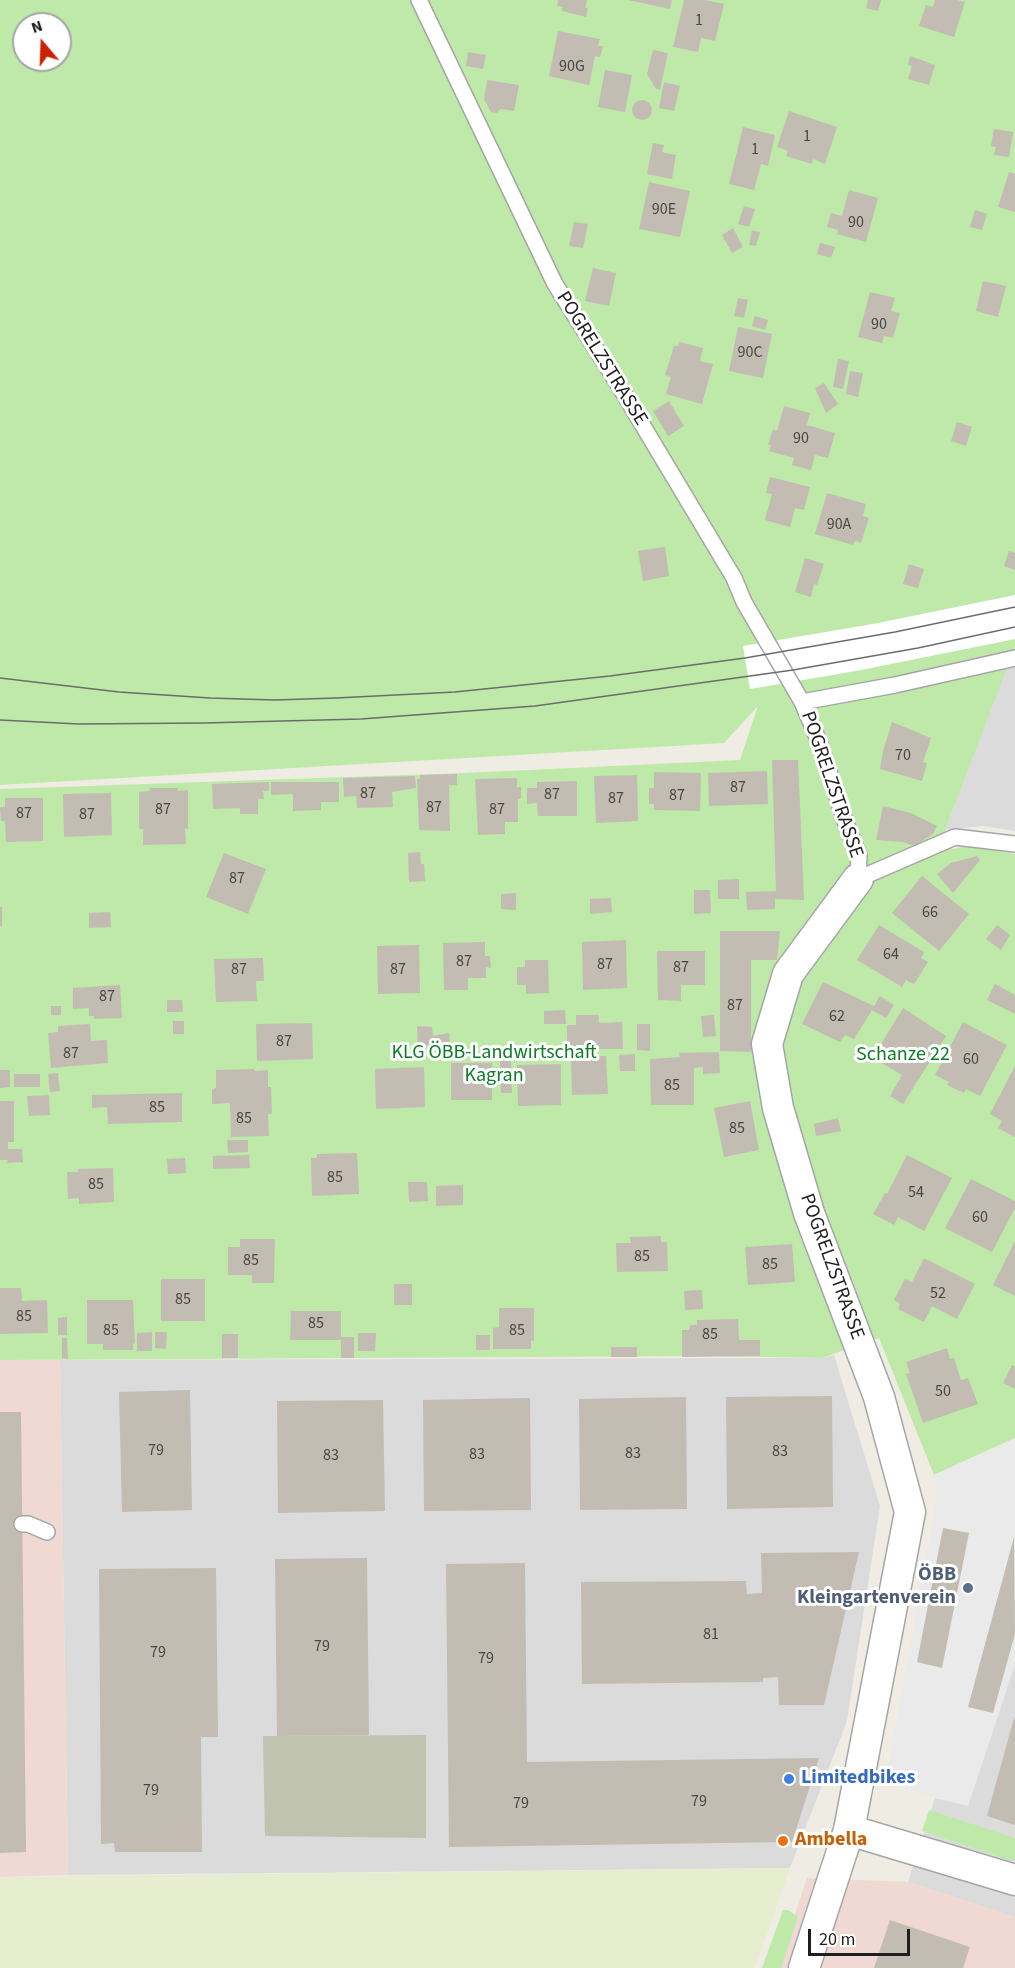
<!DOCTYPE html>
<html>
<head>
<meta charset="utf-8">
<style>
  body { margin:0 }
  #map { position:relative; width:1015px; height:1968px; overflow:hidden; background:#efede3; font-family:"Source Sans 3",sans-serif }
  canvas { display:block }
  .north { position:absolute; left:12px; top:12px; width:60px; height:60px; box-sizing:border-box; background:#fff; border:2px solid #a5a5a5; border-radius:50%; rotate:341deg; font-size:16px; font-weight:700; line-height:24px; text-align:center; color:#1e1e1e }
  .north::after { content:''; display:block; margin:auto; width:21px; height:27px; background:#cb2100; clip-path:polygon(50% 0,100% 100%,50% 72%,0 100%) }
  .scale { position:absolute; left:808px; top:1929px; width:102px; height:27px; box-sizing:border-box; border:3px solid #1e1e1e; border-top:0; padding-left:8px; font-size:18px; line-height:21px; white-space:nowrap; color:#1e1e1e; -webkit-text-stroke:4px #fff; paint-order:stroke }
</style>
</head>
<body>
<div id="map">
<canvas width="1015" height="1968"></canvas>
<div class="north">N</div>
<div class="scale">20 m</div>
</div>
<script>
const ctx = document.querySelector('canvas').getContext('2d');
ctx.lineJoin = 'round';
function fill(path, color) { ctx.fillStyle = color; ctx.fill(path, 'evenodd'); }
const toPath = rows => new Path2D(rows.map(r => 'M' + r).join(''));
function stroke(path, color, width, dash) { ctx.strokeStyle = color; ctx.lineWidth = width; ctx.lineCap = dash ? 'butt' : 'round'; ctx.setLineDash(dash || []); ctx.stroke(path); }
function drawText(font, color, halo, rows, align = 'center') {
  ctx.font = font + ' "Source Sans 3",sans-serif'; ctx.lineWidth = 6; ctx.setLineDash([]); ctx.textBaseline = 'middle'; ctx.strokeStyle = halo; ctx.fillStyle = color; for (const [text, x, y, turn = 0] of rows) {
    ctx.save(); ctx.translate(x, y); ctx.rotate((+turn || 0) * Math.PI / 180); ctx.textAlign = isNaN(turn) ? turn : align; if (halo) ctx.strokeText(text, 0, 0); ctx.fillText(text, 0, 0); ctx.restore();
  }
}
const residential = toPath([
  [1015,659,1015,831,983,826,945,830,1009,660],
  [834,1355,880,1506,847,1721,790,1868,68,1875,60,1360,822,1358],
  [1015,1664,1015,1917,908,1882,935,1798,968,1805]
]);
const commercial = toPath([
  [0,1360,60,1360,68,1875,0,1877],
  [807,1878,908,1882,1015,1917,1015,1968,777,1968]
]);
const construction = toPath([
  [426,1735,426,1838,265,1836,263,1736]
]);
const farmland = toPath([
  [790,1868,755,1968,0,1968,0,1877]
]);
const grass = toPath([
  [0,0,1015,0,1015,647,945,830,952,849,968,846,1015,854,1015,1438,934,1475,879,1338,822,1358,711,1356,0,1360,0,789,465,773,740,760,758,706,724,743,0,785],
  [24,24,60,24,60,60,24,60],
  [929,1810,1015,1838,1015,1859,1009,1860,922,1831],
  [783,1910,788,1910,798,1917,781,1968,762,1968]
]);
const parking = toPath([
  [1015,1438,1015,1664,968,1806,935,1798,885,1783,937,1497,934,1475]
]);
const pier = toPath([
  [1015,595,1015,639,856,671,750,689,743,646,873,624]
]);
const building = toPath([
  [558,0,587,0,585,8,588,8,586,17,562,11,563,7,557,6],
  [628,0,672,0,670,9],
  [684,0,705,0,724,4,715,41,701,38,698,52,673,47],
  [868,0,881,0,878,11,866,8],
  [935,0,957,0,965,2,954,37,919,26,926,5,933,7],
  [558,31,600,39,598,46,603,46,600,57,595,56,589,85,549,76],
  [653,50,668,53,660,90,656,89,647,74],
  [468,52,486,55,483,69,466,66],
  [910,56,935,65,929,85,908,79,912,66,908,65],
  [605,70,632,75,625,112,598,107],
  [487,80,519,85,514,111,500,109,497,113,491,112,484,99],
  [664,82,680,86,674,111,659,108],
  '632 110a10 10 0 1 1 20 0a10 10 0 1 1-20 0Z',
  [789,111,837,127,825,164,813,159,812,164,786,156,788,151,777,147],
  [743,127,775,135,768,166,761,164,754,190,729,184],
  [994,129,1013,132,1009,157,994,155,996,147,991,146],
  [653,143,664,145,662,152,676,155,672,179,647,174],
  [1009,172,1015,174,1015,212,998,207],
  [649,182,690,191,680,237,639,229],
  [849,190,878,198,866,242,837,234,838,230,827,227,831,213,842,216],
  [744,206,755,209,749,227,738,224],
  [975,210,987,214,982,230,970,227],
  [574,222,588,224,583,248,569,246],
  [733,228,743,247,732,253,722,235],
  [752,230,760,232,756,246,749,245],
  [820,243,835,247,831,258,817,254],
  [593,268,616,273,609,306,585,301],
  [983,281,1006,286,998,317,976,311],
  [870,292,895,298,891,311,900,313,893,338,884,336,882,343,858,337],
  [738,298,748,300,744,318,734,316],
  [755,316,768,320,765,330,752,326],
  [738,327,772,334,763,378,729,371],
  [680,342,703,348,700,361,713,364,702,404,666,394,671,377,665,375,674,346,678,346],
  [838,359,849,361,843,389,833,387],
  [850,371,863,373,858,397,846,394],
  [824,383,838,404,826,413,815,388],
  [669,401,684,426,668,436,653,411],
  [784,406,810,413,807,425,835,433,828,458,815,455,811,470,792,465,794,458,769,451,771,445,768,445,773,429,777,431],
  [957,422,972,427,966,446,951,441],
  [770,477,810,487,804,510,795,508,790,527,765,520,772,494,766,493],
  [827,493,866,504,863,516,869,518,861,543,855,541,853,545,815,534],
  [665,547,669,576,643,581,638,551],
  [1009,551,1015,553,1015,570,1004,566],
  [805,558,824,564,817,585,814,584,811,597,795,592],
  [909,564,924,569,918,588,903,584],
  [892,722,931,738,923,762,927,763,922,781,880,769,883,751],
  [772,760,798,760,804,900,775,899,775,909,747,910,746,892,776,891],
  [767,771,768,804,709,806,708,773],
  [654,772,701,773,700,811,654,810,654,804,649,804,649,788,654,788],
  [457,774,457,785,449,785,450,831,419,830,417,779,420,779,420,775],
  [637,775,638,821,596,823,594,776],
  [415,776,416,788,392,792,393,807,357,808,356,796,344,797,343,778],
  [517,778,517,787,521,787,521,799,518,799,518,822,505,822,505,834,478,835,475,779],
  [577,781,577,816,538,816,537,803,527,804,527,788,537,788,537,782],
  [269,782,269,791,263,791,264,799,258,799,258,814,240,814,240,808,213,809,212,784],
  [271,782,339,782,339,802,321,802,321,810,293,811,293,794,271,795],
  [149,788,178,788,178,791,188,790,188,829,185,828,186,844,143,845,143,829,139,829,139,792,150,791],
  [111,793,112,835,64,837,63,794],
  [5,798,43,798,43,841,6,842,5,821,1,821,0,807,5,807],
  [883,806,911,813,937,826,933,834,914,846,903,842,876,840],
  [420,852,421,864,424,864,425,881,409,882,408,853],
  [224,853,266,869,248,914,206,897],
  [977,856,980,860,953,893,937,874,951,863],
  [922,876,969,914,939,951,892,913],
  [739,879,739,899,718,899,718,880],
  [694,890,710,890,711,913,694,914],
  [516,893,516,910,501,909,501,894],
  [611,898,612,912,590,914,590,899],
  [0,907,2,907,2,926,0,926],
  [110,912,111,927,89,928,89,913],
  [879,925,924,952,921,958,928,962,914,984,906,980,902,987,857,960],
  [997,925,1010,935,1001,950,986,939],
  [720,931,780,931,777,960,751,960,751,1052,720,1051],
  [626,940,627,988,583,990,582,942],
  [485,942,485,956,490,956,491,968,486,967,486,978,468,978,468,990,444,990,443,943],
  [419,945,420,993,378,994,377,946],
  [657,951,705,951,705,985,681,985,681,1001,658,1000],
  [263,958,264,981,256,981,257,1001,216,1002,214,959],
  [525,960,548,960,549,993,526,994,526,985,517,985,517,967,525,967],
  [823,982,874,1006,880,996,894,1005,886,1018,872,1010,854,1039,845,1035,840,1042,802,1024],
  [995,984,1015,995,1015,1014,987,1000],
  [120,985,122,1018,94,1019,94,1016,89,1016,89,1008,73,1009,73,988],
  [167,1000,182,1000,183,1012,167,1012],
  [51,1006,61,1006,61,1015,51,1015],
  [903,1008,946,1036,903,1104,890,1096,902,1075,875,1059,884,1046,881,1044],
  [565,1010,566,1024,544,1024,544,1011],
  [576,1015,599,1015,599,1023,622,1022,623,1049,576,1049,576,1047,567,1047,567,1025,576,1025],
  [714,1015,716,1036,703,1037,701,1016],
  [173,1021,184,1021,184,1034,173,1034],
  [963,1022,1007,1045,980,1096,966,1089,964,1093,947,1085,949,1082,935,1075],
  [312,1023,313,1059,257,1061,256,1024],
  [90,1024,91,1041,107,1040,108,1063,51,1068,48,1033,58,1032,58,1026],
  [637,1024,650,1024,650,1051,637,1050],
  [417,1026,432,1027,433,1036,449,1033,451,1050,433,1049,433,1055,418,1056],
  [719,1052,720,1073,703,1074,703,1067,694,1068,694,1105,651,1105,650,1059,680,1057,679,1053],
  [635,1054,635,1071,620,1071,619,1055],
  [606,1056,608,1094,572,1095,571,1057],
  [500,1059,511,1059,512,1093,501,1093],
  [451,1063,492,1063,492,1100,451,1100],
  [561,1064,561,1105,518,1106,517,1065],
  [1015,1066,1015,1137,998,1128,1002,1121,990,1114],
  [424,1067,425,1107,376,1109,375,1069],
  [254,1069,255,1071,268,1070,268,1087,271,1087,272,1114,268,1114,269,1136,231,1137,230,1103,212,1104,212,1089,216,1088,216,1070],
  [0,1070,10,1070,10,1087,0,1088],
  [58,1073,60,1091,50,1092,48,1074],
  [14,1074,40,1074,40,1087,14,1087],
  [182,1093,182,1122,108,1124,107,1107,92,1108,92,1095],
  [49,1095,50,1115,29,1116,27,1096],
  [0,1101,14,1101,14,1142,8,1142,8,1149,22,1149,23,1162,7,1163,8,1160,0,1160],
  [750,1101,759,1150,724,1157,714,1108],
  [838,1118,841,1131,816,1136,814,1124],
  [227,1140,248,1140,248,1152,228,1153],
  [357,1153,359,1194,312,1196,311,1158,317,1158,317,1154],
  [249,1155,250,1168,213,1169,213,1156],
  [907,1155,952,1178,924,1231,898,1217,894,1225,873,1214,885,1193,887,1194],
  [185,1158,186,1173,168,1174,167,1159],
  [113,1168,114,1202,79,1204,79,1198,68,1199,67,1172,78,1172,78,1169],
  [971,1179,1015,1201,1015,1208,992,1252,945,1228],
  [408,1182,427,1182,428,1201,409,1202],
  [463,1185,463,1205,436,1206,436,1186],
  [661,1236,661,1242,667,1242,668,1271,617,1272,616,1243,631,1243,630,1237],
  [240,1239,275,1239,274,1283,252,1283,252,1275,228,1275,228,1247,240,1247],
  [1015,1241,1015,1296,993,1285],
  [792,1244,795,1282,748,1285,745,1247],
  [924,1258,975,1284,957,1319,932,1306,924,1322,898,1309,900,1304,894,1300,905,1279,912,1282],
  [161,1279,205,1279,205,1321,161,1321],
  [394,1284,412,1284,412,1305,394,1305],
  [0,1288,21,1288,22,1301,47,1300,48,1333,0,1334],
  [702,1290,703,1309,685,1310,684,1291],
  [87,1300,133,1300,135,1343,133,1344,133,1350,103,1350,103,1344,87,1344],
  [499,1308,534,1308,534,1340,531,1341,531,1349,493,1349,493,1328,499,1327],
  [291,1311,341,1311,341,1337,354,1337,354,1358,341,1358,341,1340,290,1340],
  [67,1317,67,1335,58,1335,58,1318],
  [738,1319,739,1340,760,1340,760,1356,682,1357,682,1330,689,1330,690,1325,697,1325,697,1320],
  [152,1332,152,1351,137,1351,137,1333],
  [155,1332,167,1332,166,1349,155,1348],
  [358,1333,376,1333,375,1351,358,1351],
  [222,1334,238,1334,238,1358,222,1358],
  [476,1335,490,1335,490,1350,476,1350],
  [62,1338,67,1338,68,1359,62,1358],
  [611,1347,637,1347,637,1357,611,1357],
  [947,1348,950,1359,954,1358,961,1380,968,1378,978,1404,923,1423,906,1374,910,1373,906,1362],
  [1012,1365,1015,1366,1015,1389,1003,1383],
  [190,1390,192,1510,122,1512,119,1392],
  [832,1396,833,1507,727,1509,726,1397],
  [686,1397,687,1509,580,1510,579,1399],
  [530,1398,531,1510,424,1511,423,1400],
  [383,1400,385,1511,278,1513,277,1401],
  [0,1412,21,1412,26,1852,0,1853],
  [943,1528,969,1533,942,1668,917,1662],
  [1014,1537,1015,1634,993,1713,968,1707],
  [859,1552,824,1705,779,1705,778,1677,763,1678,763,1682,582,1684,581,1582,746,1581,747,1594,762,1593,761,1553],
  [367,1558,369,1735,277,1736,275,1559],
  [525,1563,527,1762,819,1758,792,1842,449,1847,446,1564],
  [216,1568,218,1737,201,1737,202,1852,115,1852,114,1843,101,1844,99,1569],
  [1014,1718,1015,1718,1015,1825,987,1816],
  [890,1920,970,1947,963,1968,874,1968]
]);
const lane = toPath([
  [419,0,555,284,618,384,734,578,744,602,802,702,820,744,846,824,859,856,858,879,955,837,1015,844],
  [802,702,895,685,1015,658],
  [22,1524,28,1524,47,1532]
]);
const street = toPath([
  [849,1830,1015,1880],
  [804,1968,849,1830,910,1512,879,1397,809,1213,778,1108,767,1044,788,974,858,879]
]);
const tram = toPath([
  [0,678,119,692,210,698,275,700,336,698,455,692,610,676,745,658,895,632,1015,607],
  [0,720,79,724,204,723,361,719,535,706,793,670,918,648,1015,627]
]);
const markers = [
  [968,1588,6,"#5c6f8a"],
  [789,1779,6,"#3f7fe0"],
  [783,1841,6,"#e8710a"]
];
const numberNames = [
  ["1",699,21],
  ["90G",572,67],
  ["1",807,137],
  ["1",755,150],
  ["90E",664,210],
  ["90",856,223],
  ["90",879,325],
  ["90C",750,353],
  ["90",801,439],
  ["90A",839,525],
  ["70",903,756],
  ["87",738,788],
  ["87",368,794],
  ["87",552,795],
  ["87",677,796],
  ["87",616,799],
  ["87",434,808],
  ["87",163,810],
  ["87",497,810],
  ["87",24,814],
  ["87",87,815],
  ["87",237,879],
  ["66",930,913],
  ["64",891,955],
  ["87",464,962],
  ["87",605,965],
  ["87",681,968],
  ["87",239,970],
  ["87",398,970],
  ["87",107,997],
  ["87",735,1006],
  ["62",837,1017],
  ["87",284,1042],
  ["87",71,1054],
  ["60",971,1060],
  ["85",672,1086],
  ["85",157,1108],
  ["85",244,1119],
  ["85",737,1129],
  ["85",335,1178],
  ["85",96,1185],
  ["54",916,1193],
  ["60",980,1218],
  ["85",642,1257],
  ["85",251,1261],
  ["85",770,1265],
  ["52",938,1294],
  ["85",183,1300],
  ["85",24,1317],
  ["85",316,1324],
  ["85",111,1331],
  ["85",517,1331],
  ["85",710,1335],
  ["50",943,1392],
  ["79",156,1451],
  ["83",780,1452],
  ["83",633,1454],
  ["83",477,1455],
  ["83",331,1456],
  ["81",711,1635],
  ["79",322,1647],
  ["79",158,1653],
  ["79",486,1659],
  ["79",151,1791],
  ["79",699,1802],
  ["79",521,1804]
];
const streetNames = [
  ["POGRELZSTRASSE",601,359,58],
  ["POGRELZSTRASSE",831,785,71],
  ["POGRELZSTRASSE",831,1267,70]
];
const parkNames = [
  ["KLG ÖBB-Landwirtschaft",494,1054],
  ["Kagran",494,1077],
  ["Schanze 22",903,1056]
];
const serviceNames = [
  ["ÖBB",956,1576],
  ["Kleingartenverein",956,1599]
];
const shopNames = [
  ["Limitedbikes",801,1779]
];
const foodNames = [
  ["Ambella",795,1841]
];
fill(residential, '#dcdbdb');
fill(commercial, '#f0d8d3');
fill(construction, '#c0c3af');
fill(farmland, '#e6eecf');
fill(grass, '#bee9a9');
fill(parking, '#eaeaea');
fill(pier, '#fff');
fill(building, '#c3bcb3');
stroke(lane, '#a5a5a5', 18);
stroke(street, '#a5a5a5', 33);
stroke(lane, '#fff', 15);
stroke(street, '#fff', 30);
stroke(tram, '#6c6c6c', 1.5);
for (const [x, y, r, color] of markers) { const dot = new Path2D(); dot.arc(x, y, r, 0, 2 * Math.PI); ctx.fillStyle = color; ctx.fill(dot); stroke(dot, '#fff', 2); }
drawText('16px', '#474643', null, numberNames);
drawText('20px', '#1e1e1e', '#fff', streetNames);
drawText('20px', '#0c7c27', '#fff', parkNames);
drawText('bold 20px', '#4e5e75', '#fff', serviceNames, 'right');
drawText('bold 20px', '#366cbe', '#fff', shopNames, 'left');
drawText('bold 20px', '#c56008', '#fff', foodNames, 'left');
</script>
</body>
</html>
